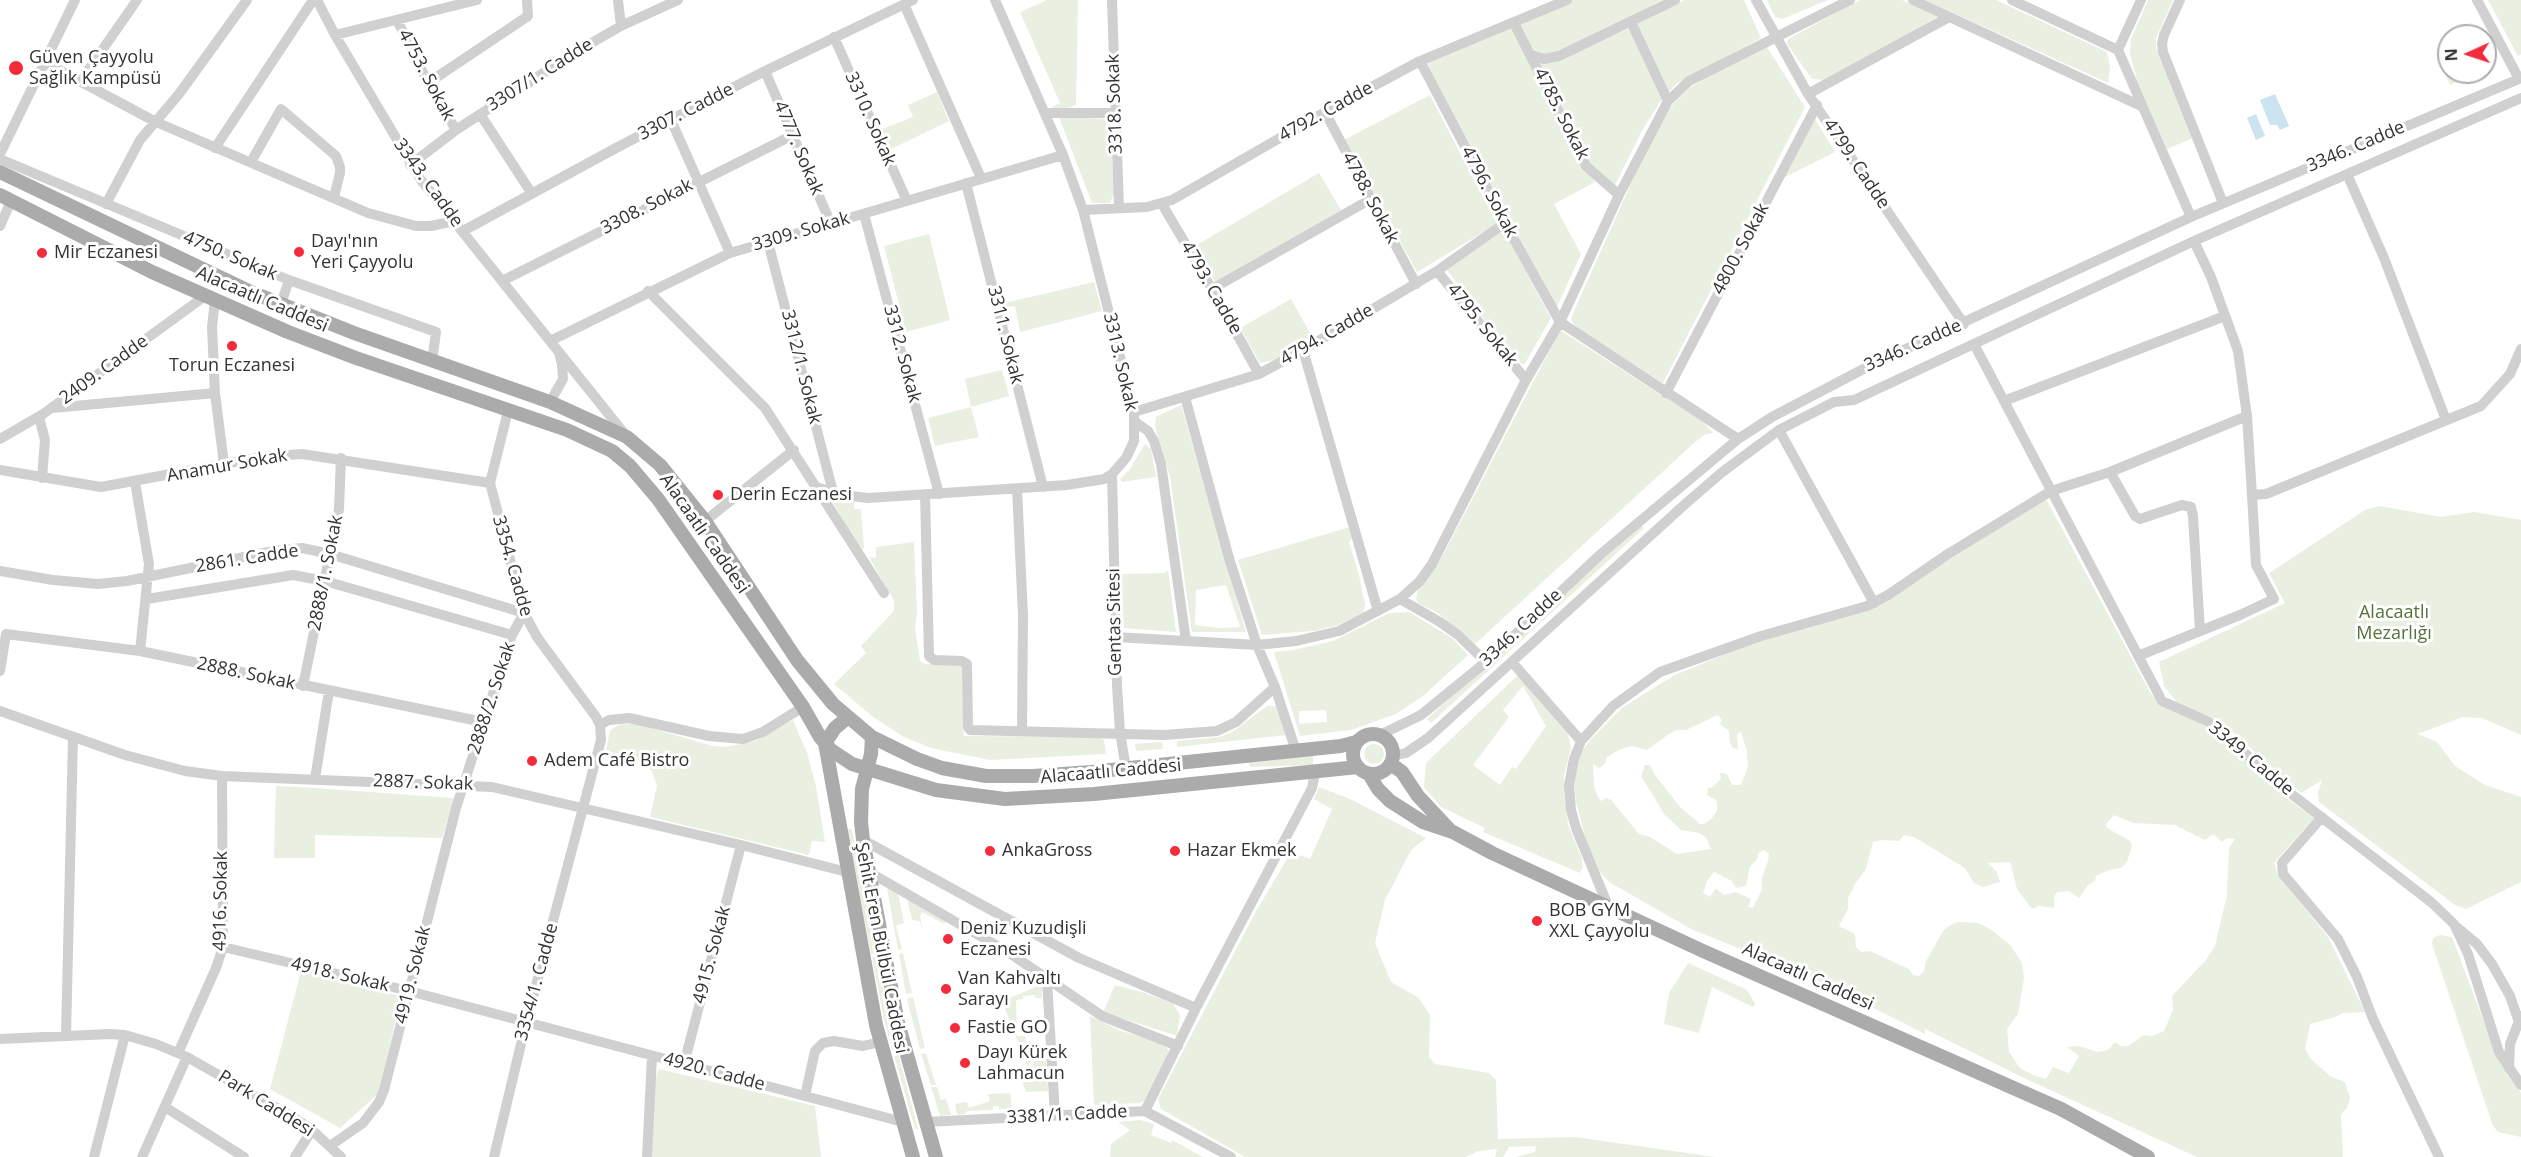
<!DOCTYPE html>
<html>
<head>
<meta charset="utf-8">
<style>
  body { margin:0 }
  #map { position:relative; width:2521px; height:1157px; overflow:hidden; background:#fff; font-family:"Open Sans",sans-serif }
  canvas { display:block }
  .north { position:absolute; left:2437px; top:24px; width:60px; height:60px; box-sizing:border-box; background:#fff; border:2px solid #adadad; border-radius:50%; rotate:267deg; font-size:16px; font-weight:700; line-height:24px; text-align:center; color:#333 }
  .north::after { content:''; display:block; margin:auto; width:21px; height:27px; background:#f32b3b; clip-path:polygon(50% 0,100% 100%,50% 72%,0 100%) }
</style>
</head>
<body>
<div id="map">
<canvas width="2521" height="1157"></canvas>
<div class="north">N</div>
</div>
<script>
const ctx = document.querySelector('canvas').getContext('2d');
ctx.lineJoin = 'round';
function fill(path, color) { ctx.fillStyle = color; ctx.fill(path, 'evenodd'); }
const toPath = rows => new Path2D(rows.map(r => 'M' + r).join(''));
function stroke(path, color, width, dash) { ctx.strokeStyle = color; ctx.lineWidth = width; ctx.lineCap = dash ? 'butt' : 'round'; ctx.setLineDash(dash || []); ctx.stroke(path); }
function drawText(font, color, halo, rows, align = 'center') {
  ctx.font = font + ' "Open Sans",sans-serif'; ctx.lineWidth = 6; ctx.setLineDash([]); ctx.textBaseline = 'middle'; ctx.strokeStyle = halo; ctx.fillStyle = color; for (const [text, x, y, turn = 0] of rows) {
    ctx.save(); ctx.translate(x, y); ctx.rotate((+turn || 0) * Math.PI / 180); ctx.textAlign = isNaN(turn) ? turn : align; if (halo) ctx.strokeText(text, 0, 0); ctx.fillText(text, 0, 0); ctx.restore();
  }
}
const green = toPath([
  [1047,0,1078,0,1076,105,1061,110,1054,111,1052,107,1060,103,1020,12],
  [1566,0,1662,0,1553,56,1533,52,1519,22],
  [1684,0,1744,0,1761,38,1676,84,1667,94,1636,24],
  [1767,0,1828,0,1782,19,1775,17],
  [1860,0,1902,0,1937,17,1828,80,1812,79,1787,44,1788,39],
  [1925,0,1996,0,2107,52,2110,68,2108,83],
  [2148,0,2173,0,2156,38,2156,48,2193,138,2167,149,2137,81,2130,53,2131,39],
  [2488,0,2521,0,2521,54,2518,56],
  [1513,26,1564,133,1595,182,1554,204,1581,254,1557,307,1444,101,1427,62],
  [1628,29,1633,30,1664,96,1643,129,1614,187,1591,165,1537,61,1553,61],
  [1767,47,1805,107,1663,383,1577,328,1571,320,1574,311,1655,130,1674,103,1689,88,1749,52],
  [2449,60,2449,72,2479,72,2450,85,2441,64],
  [937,92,949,121,891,149,882,129,913,117,908,105],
  [1430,95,1497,224,1417,272,1344,140],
  [1059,117,1110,119,1114,194,1110,203,1092,203],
  [1815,119,1835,152,1783,178],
  [1319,173,1341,210,1215,282,1195,246],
  [1503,229,1551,318,1524,365,1515,360,1447,270],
  [929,234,950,320,906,332,884,246],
  [1094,282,1102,311,1020,332,1015,306,1006,307,1005,303],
  [1291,299,1314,340,1274,360,1260,363,1240,328],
  [1560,330,1702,421,1713,433,1704,435,1694,443,1475,644,1438,613,1418,603,1416,599,1418,590,1442,557],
  [1002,370,1009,396,971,407,979,437,935,446,928,418,971,407,965,379],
  [1181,405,1246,632,1192,632,1170,477,1155,426,1156,417],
  [1226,585,1240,627,1219,628,1195,625,1196,590],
  [1145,444,1151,449,1156,477,1122,482,1120,479,1130,469],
  [2041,499,2047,501,2151,694,2163,706,2208,727,2285,797,2314,818,2274,863,2278,875,2328,937,2365,1012,2343,1013,2332,1018,2310,1024,2305,1049,2311,1059,2330,1076,2345,1082,2350,1098,2347,1108,2341,1115,2343,1157,2197,1157,2024,1078,1925,1029,1925,1034,1822,982,1691,929,1609,882,1599,871,1588,849,1576,802,1574,782,1580,754,1591,739,1623,707,1675,675,1699,665,1765,638,1873,607],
  [1718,715,1722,720,1720,724,1729,731,1730,743,1733,748,1738,749,1737,734,1741,732,1747,752,1748,766,1741,785,1732,785,1727,774,1720,773,1721,779,1711,788,1708,787,1707,795,1716,800,1717,804,1717,811,1712,818,1704,824,1700,824,1680,807,1655,775,1650,765,1645,765,1641,776,1665,815,1681,830,1700,833,1706,838,1711,849,1677,854,1650,837,1639,834,1611,800,1606,798,1601,801,1598,797,1594,787,1593,764,1599,768,1605,764,1607,757,1621,749,1632,746,1647,750,1669,734,1677,730,1686,730],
  [2114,815,2133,823,2175,825,2205,840,2213,834,2222,842,2227,838,2235,839,2229,848,2227,895,2215,946,2206,960,2172,996,2173,1010,2164,1031,2152,1036,2144,1035,2128,1046,2121,1046,2115,1042,2108,1050,2097,1052,2079,1046,2067,1047,2079,1056,2069,1073,2053,1067,2046,1079,2033,1075,2020,1068,2009,1052,2007,1029,2018,1014,2024,978,2022,963,2011,946,1992,930,1978,923,1958,922,1949,926,1943,931,1926,961,1924,971,1919,976,1913,975,1909,969,1870,951,1861,952,1856,947,1855,934,1839,926,1848,909,1848,898,1855,884,1866,869,1873,842,1882,840,1899,841,1904,835,1914,837,1965,868,1974,883,1983,887,2000,882,1997,872,1988,863,2010,862,2017,889,2032,909,2039,906,2054,908,2054,896,2058,892,2069,891,2079,898,2088,885,2095,881,2096,876,2109,870,2121,868,2127,862,2132,845,2130,841,2107,828,2106,824],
  [1764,850,1769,854,1768,861,1762,878,1762,889,1753,908,1748,907,1751,899,1736,892,1724,895,1716,888,1710,897,1703,893,1707,881,1714,872,1732,881,1736,888,1746,886,1750,866,1757,860,1758,853],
  [832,501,854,502,854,509,861,509,864,548,860,549],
  [2380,506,2441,517,2474,512,2521,520,2521,735,2482,718,2463,717,2418,734,2437,742,2455,766,2485,785,2521,797,2521,882,2466,909,2455,905,2319,802,2318,793,2322,780,2301,793,2220,721,2179,705,2164,686,2159,662,2285,603,2269,573,2365,510],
  [1640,525,1644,528,1431,723,1427,719],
  [1350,527,1353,537,1349,542,1359,575,1365,605,1363,613,1336,626,1313,631,1262,635,1238,560],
  [914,542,917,612,915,627,920,661,925,664,965,666,964,736,1097,737,1104,740,1106,754,990,760,931,748,904,737,873,717,834,684,866,653,861,646,894,611,894,601,869,557,876,558,876,547],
  [1168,570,1176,632,1124,628,1121,574,1165,573],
  [1409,612,1452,638,1468,655,1423,696,1396,714,1351,730,1300,736,1274,652,1293,650,1333,641,1389,613],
  [1326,710,1327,722,1299,724,1299,711],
  [1518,675,1568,734,1571,747,1564,776,1565,800,1568,824,1582,859,1583,868,1580,873,1483,832,1485,828,1441,807,1424,787,1426,763],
  [1523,686,1546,726,1516,769,1512,767,1500,785,1473,765,1509,717,1503,710],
  [1267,706,1278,706,1287,735,1177,747,1177,741,1220,737,1232,732],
  [793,720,807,753,816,786,825,842,812,841,809,855,650,817,657,786,652,771,640,761,606,751,610,730,621,724,636,724,713,746,726,747,756,741],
  [1162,742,1163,749,1136,751,1135,744],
  '1364 754a10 10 0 1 1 20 0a10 10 0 1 1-20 0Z',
  [1313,755,1313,765,1250,767,1249,763],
  [276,786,315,788,454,798,442,838,315,835,315,858,274,858],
  [1319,787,1350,799,1426,838,1411,850,1385,900,1375,943,1391,982,1419,998,1430,1015,1429,1057,1435,1064,1489,1073,1496,1080,1498,1139,1575,1137,1715,1157,1516,1157,1535,1152,1536,1146,1509,1147,1503,1157,1495,1157,1497,1149,1478,1151,1466,1157,1245,1157,1161,1109,1158,1099,1254,915,1291,852,1310,859,1332,809,1314,799],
  [847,829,852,829,876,953,871,954],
  [887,888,898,894,904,923,896,926,902,949,898,950],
  [907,899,946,921,944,924,922,912,920,916,923,934,920,921,912,920],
  [2440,935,2452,937,2498,1059,2521,1093,2521,1137,2498,1132,2493,1126,2432,944,2433,938],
  [903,953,912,993,906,994,899,954],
  [876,956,889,1019,918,1129,915,1129,884,1020,872,957],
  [1688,963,1747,990,1755,1004,1753,1007,1712,987,1699,1033,1664,1024,1669,993],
  [301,971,401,996,379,1093,340,1128,270,1089],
  [1032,979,1042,986,1042,998,1035,998,1035,995,1023,996,1023,999,1016,1000,1017,1036,1025,1036,1026,1043,1033,1054,1028,1067,1002,1001,1036,987,1037,985],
  [1115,985,1145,993,1173,1003,1180,1015,1177,1036,1103,1012],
  [913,997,925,1048,920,1049,907,999],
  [1090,1016,1121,1031,1159,1041,1168,1049,1169,1056,1147,1099,1140,1103,1094,1105],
  [926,1053,936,1085,931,1085,921,1054],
  [1035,1058,1046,1059,1048,1091,1026,1092,1021,1078,1029,1075],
  [659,1069,815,1106,821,1157,651,1157,653,1085],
  [931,1087,937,1087,941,1100,946,1099,951,1115,940,1116],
  [1010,1093,1012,1109,999,1109,999,1106,993,1106,993,1110,967,1111,965,1114,957,1115,955,1104,967,1102,969,1108,990,1101,988,1094],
  [1140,1120,1154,1124,1151,1135,1171,1143,1172,1140,1203,1157,1110,1157,1111,1144,1130,1130,1118,1122]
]);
const water = toPath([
  [2275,94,2289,126,2280,130,2277,125,2270,125,2260,100],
  [2256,114,2265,136,2256,140,2247,118]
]);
const minor = toPath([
  [317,0,335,35,421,180,627,437],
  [618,0,621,26],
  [1112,0,1119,208],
  [1756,0,1808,94,1964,324],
  [1913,0,2141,106],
  [2012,0,2118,50],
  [2141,0,2118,50,2191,217],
  [2180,0,2164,35,2162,44,2163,52,2223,203],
  [2477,0,2519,79],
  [904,4,981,178],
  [397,20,428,83,456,130],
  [1631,22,1668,101],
  [1514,23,1586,166,1619,195],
  [335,35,477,0],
  [834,37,907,201],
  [1531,55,1544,59,1559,56,1675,0],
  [1420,61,1505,223,1560,322,1738,439],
  [44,62,156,122,368,213,416,226,431,226,454,221],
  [765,71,831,224],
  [80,82,137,0],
  [428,83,528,16,527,0],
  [1808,94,1949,17],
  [1325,112,1416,284],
  [1045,113,1115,113],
  [480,114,532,194],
  [671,120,730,253],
  [215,148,313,0],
  [0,154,75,0],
  [0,159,289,280,436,332,432,361],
  [251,162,281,109,336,156,340,167,340,173,334,197],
  [410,165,456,130,574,53,621,26,678,0],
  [2347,174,2384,258,2446,420],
  [966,183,1043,487],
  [106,204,140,140,179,94,247,0],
  [1162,204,1212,289,1259,374],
  [1083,210,1147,207,1172,200,1325,112,1420,61,1567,0],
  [864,214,939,494],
  [0,226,11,201],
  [463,231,616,148,765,71,913,0],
  [2194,241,2211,277,2238,351,2247,416,2252,495,2266,494,2481,406,2510,374,2521,349],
  [768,242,833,492],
  [1437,271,1526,380],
  [502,281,793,135],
  [1212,289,1371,199],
  [648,291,765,408,884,593],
  [281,304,289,280],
  [550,341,730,253,1063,155],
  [1974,344,2162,701,2209,722,2294,796,2431,902,2454,924,2468,954,2499,1052,2521,1085],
  [1303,350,1378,611],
  [215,393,212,327,215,300],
  [1666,393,1817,105],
  [1185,397,1229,558,1257,645,1275,687,1296,751],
  [2004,401,2225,316],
  [550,402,563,379,562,364,559,352],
  [53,408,215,393,224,464],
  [1134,412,1259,374,1303,350,1437,271,1505,223],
  [39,417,45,440,42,478],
  [1134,421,1148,431,1154,441,1161,464,1186,641],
  [1779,430,1874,603],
  [0,439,43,414,205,296],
  [0,470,101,487,262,457,302,454,490,483],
  [2110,472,2135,516,2140,519,2182,505,2191,507,2193,516,2200,631],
  [1112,474,1117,686,1120,732,1126,769],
  [135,482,149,564,140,651],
  [816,487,842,495,868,498,1067,485,1104,479,1112,474,1126,458,1134,441,1134,412,1083,210,1063,155,995,0],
  [1017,489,1023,615,1022,731],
  [925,494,929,656,934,660,962,661,967,664,968,726,970,730,1164,735,1217,731,1236,722,1275,687],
  [705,521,794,450],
  [0,571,53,580,98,584,127,581,273,551,302,548,330,554,524,613,512,635,456,808,384,1090,379,1102,363,1123,330,1146],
  [147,599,293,575,325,581,512,635],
  [1400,599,1440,622,1458,635,1486,662],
  [1115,637,1257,645,1296,641,1339,631,1400,599,1420,581,1432,564,1526,380,1560,322,1619,195,1668,101,1689,81,1850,0],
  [2138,656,2240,615,2274,599,2256,565,2252,495],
  [1512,662,1581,741],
  [0,671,6,634,140,651,483,722],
  [303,686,339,509,341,458],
  [0,711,125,755,185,771,222,776,492,787,741,845,847,872],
  [600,725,609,720,629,718,709,736,743,739,763,732,803,707],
  [1380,735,1421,715,1486,662,1602,553,1738,439,1772,417,1871,365,2191,217,2521,78],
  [1393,756,1406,753,1428,738,1683,506,1721,473,1779,430,1834,402,1854,400,2194,241,2521,98],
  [315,779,329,691],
  [2322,817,2282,863,2283,874,2338,939,2357,977,2373,1019,2439,1157],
  [863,840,1079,958,1196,1008],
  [869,872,1008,952,1102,1016,1178,1046],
  [1608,906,1576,828,1571,810,1569,785,1574,759,1581,741,1613,706,1660,672,1761,636,1867,606,1888,595,1948,554,2051,491,2110,472,2247,416],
  [2458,928,2477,944,2492,964,2510,996,2519,1022],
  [223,947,409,991,903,1122],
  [1047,980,1055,1115],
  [66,1036,73,737],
  [0,1039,110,1034,125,1035,156,1044,187,1057,293,1117,312,1130,341,1157],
  [178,1053,216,968,223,947,222,776],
  [684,1064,741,845],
  [2509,1068,2510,1044,2521,1016],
  [805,1096,815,1051,823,1043,834,1041,863,1046,880,1042],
  [165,1107,244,1157],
  [1145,1111,1196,1008,1312,788,1315,773],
  [926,1122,1145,1111,1231,1157],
  [94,1157,125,1035],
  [142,1157,187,1057],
  [295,1157,312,1130],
  [494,1157,526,1023,601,740,600,725,596,717,537,637,524,613,490,483,508,411],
  [647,1157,652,1056]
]);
const major = toPath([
  [0,172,251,292,354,333,550,402,627,437,660,465,705,521,797,660,833,704,872,737,917,759,942,768,986,776,1033,776,1091,772,1341,746,1356,742],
  [0,195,152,272,288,332,356,358,567,430,612,451,630,466,658,499,803,707,820,737,831,750,852,764,936,790,1005,799,1094,794,1358,767],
  '1353 754a20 20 0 1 1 40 0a20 20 0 1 1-40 0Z',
  [872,737,871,754,862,789,861,822,863,840,898,1023,936,1157],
  [825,743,876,1025,913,1157],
  [825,743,835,728,847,718],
  [1391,764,1402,772,1418,796,1449,829],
  [1369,774,1378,789,1390,801,1423,822,1453,832,1492,853,1703,951,2061,1109,2148,1157]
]);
const markers = [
  [16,68,8,"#f32b3b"],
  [299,252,6,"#f32b3b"],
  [42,253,6,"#f32b3b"],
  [232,346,6,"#f32b3b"],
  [718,495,6,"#f32b3b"],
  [532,761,6,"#f32b3b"],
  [990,851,6,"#f32b3b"],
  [1175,851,6,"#f32b3b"],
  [1537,921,6,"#f32b3b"],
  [948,939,6,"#f32b3b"],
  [946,989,6,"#f32b3b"],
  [955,1028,6,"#f32b3b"],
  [965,1063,6,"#f32b3b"]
];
const poiNames = [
  ["Güven Çayyolu",29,58],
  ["Sağlık Kampüsü",29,79],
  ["Dayı'nın",311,242],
  ["Yeri Çayyolu",311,263],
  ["Mir Eczanesi",54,253],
  ["Torun Eczanesi",232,366,"center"],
  ["Derin Eczanesi",730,495],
  ["Adem Café Bistro",544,761],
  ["AnkaGross",1002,851],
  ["Hazar Ekmek",1187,851],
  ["BOB GYM",1549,911],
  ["XXL Çayyolu",1549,932],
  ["Deniz Kuzudişli",960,929],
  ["Eczanesi",960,950],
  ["Van Kahvaltı",958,979],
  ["Sarayı",958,1000],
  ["Fastie GO",967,1028],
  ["Dayı Kürek",977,1053],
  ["Lahmacun",977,1074]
];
const streetNames = [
  ["4753. Sokak",426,75,62],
  ["3307/1. Cadde",540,75,-32],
  ["3318. Sokak",1115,104,-92],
  ["3307. Cadde",686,112,-27],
  ["4792. Cadde",1326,112,-29],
  ["4785. Sokak",1561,114,63],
  ["3310. Sokak",870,119,66],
  ["3346. Cadde",2356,147,-23],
  ["4777. Sokak",798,148,67],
  ["4799. Cadde",1856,164,56],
  ["3343. Cadde",428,183,54],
  ["4796. Sokak",1489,192,62],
  ["4788. Sokak",1370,198,62],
  ["3308. Sokak",647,207,-27],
  ["3309. Sokak",801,232,-16],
  ["4800. Sokak",1741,249,-62],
  ["4750. Sokak",230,256,23],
  ["4793. Cadde",1211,288,60],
  ["Alacaatlı Caddesi",262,300,23],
  ["4795. Sokak",1482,325,51],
  ["3311. Sokak",1005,335,76],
  ["4794. Cadde",1327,335,-30],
  ["3346. Cadde",1913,346,-24],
  ["3312. Sokak",902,354,75],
  ["3313. Sokak",1120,362,77],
  ["3312/1. Sokak",801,367,76],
  ["2409. Cadde",104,370,-36],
  ["Anamur Sokak",227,466,-10],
  ["Alacaatlı Caddesi",704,534,55],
  ["2861. Cadde",247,559,-9],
  ["3354. Cadde",512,566,74],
  ["2888/1. Sokak",326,573,-79],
  ["Gentas Sitesi",1115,622,-91],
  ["3346. Cadde",1521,628,-43],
  ["2888. Sokak",246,674,12],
  ["2888/2. Sokak",492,698,-72],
  ["3349. Cadde",2251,759,40],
  ["Alacaatlı Caddesi",1111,772,-5],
  ["2887. Sokak",423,783,2],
  ["4916. Sokak",221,901,-89],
  ["Şehit Eren Bülbül Caddesi",881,948,79],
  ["4915. Sokak",712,955,-75],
  ["4918. Sokak",340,975,13],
  ["4919. Sokak",413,975,-76],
  ["Alacaatlı Caddesi",1808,977,24],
  ["3354/1. Cadde",537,982,-75],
  ["4920. Cadde",714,1072,15],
  ["Park Caddesi",266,1104,32],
  ["3381/1. Cadde",1067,1115,-3]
];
const parkNames = [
  ["Alacaatlı",2394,613],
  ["Mezarlığı",2394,634]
];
fill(green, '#e9f0e1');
fill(water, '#cce3f0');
stroke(minor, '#d0d0d0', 10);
stroke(major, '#ababab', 14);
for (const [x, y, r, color] of markers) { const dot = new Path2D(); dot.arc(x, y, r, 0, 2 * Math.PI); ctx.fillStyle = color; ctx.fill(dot); stroke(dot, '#fff', 2); }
drawText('18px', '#333', '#fff', poiNames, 'left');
drawText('18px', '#333', '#fff', streetNames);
drawText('18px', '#56733b', '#fff', parkNames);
</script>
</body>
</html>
